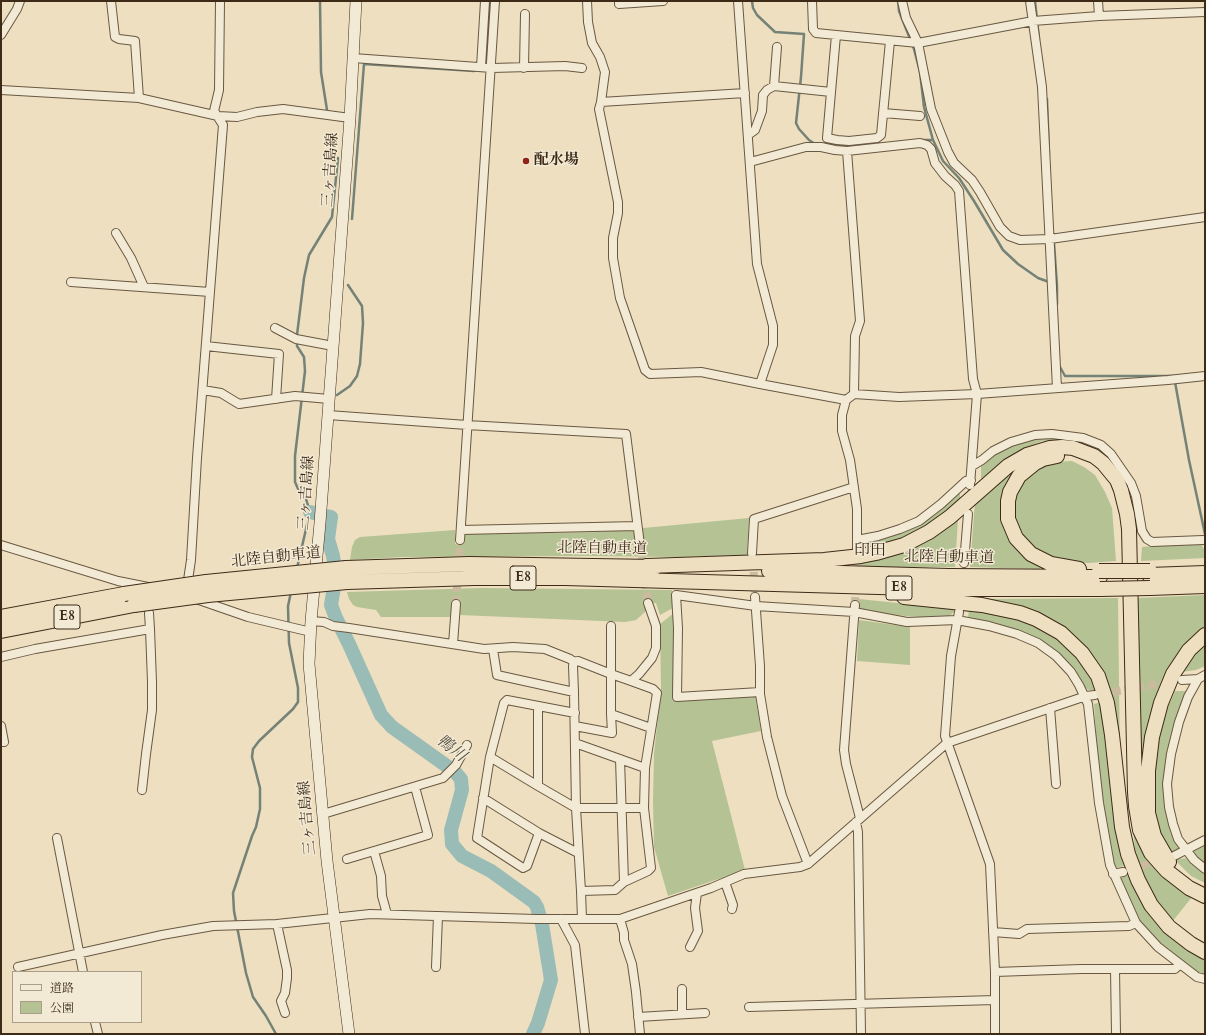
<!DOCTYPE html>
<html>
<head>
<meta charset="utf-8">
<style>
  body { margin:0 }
  #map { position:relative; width:1206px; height:1035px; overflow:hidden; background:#eddfbf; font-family:Cardo,"Noto Serif JP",serif }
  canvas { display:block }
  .frame { position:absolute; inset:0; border:2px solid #3d2b18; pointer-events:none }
  .legend { position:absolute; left:12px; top:971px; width:130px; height:52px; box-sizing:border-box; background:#f3ead5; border:1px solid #aa9e89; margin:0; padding:5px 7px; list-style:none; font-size:12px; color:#3d2b18 }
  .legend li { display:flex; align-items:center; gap:8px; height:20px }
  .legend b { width:20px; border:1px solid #aa9e89 }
</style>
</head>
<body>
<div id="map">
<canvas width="1206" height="1035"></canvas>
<div class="frame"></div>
<ul class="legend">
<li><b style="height:5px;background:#f3ead5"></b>道路</li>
<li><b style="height:11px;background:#b5c294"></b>公園</li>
</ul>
</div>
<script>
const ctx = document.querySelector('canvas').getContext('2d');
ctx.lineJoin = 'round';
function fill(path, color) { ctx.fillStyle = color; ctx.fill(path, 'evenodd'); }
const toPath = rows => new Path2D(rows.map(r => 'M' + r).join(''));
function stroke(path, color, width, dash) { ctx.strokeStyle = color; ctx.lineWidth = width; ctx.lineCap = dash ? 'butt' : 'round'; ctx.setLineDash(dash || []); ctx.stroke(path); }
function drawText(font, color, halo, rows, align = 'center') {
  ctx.font = font + ' Cardo,"Noto Serif JP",serif'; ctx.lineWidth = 3; ctx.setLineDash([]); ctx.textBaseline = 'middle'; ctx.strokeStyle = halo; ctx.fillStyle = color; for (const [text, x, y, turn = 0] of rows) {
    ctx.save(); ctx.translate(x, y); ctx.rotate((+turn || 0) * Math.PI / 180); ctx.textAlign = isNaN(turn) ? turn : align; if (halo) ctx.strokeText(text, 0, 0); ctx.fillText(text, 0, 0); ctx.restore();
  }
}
const green = toPath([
  [1043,437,1062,439,1042,441,1023,449,1001,463,981,479,981,465,993,455,1005,448,1026,441],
  [1072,461,1084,467,1095,475,1105,492,1112,508,1116,561,1088,563,1066,562,1040,553,1023,540,1012,515,1016,493,1025,478,1046,464,1056,462],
  [1022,462,1003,519,1007,535,1015,548,1027,559,1041,566,1040,569,970,567,975,502],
  [960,493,960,502,936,522,906,539,861,550,860,544,864,542,919,523,939,511],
  [749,518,747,555,679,557,585,556,402,557,350,560,352,547,355,540,360,537,455,530,455,544,462,545,464,531,547,533,601,532],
  [958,519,955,567,888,567,844,565],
  [1200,542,1205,551,1205,558,1141,561,1142,547],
  [481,588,672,590,673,608,660,615,656,603,643,604,646,611,636,620,625,622,460,615,459,606,451,605,451,617,381,617,376,610,357,607,353,605,349,599,347,592],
  [1205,595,1205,628,1193,639,1175,659,1141,807,1137,598],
  [1118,598,1120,769,1106,679,1099,664,1085,646,1067,630,979,599],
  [859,599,954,609,954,612,946,619,893,615,859,611],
  [969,609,1029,622,1064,640,1091,675,1099,692,1086,689,1075,672,1019,632,968,618],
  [674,613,674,700,755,695,761,731,712,741,745,870,668,896,654,847,653,801,654,754,661,689,660,624],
  [859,620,910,627,910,665,857,661],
  [1205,643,1205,666,1196,670,1181,672,1198,649],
  [1175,691,1187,691,1170,741,1165,769,1164,788,1165,810,1172,833,1180,848,1169,855,1154,823,1152,796,1160,725],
  [1101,702,1121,850,1124,866,1114,868,1099,782,1094,704],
  [1132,819,1192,897,1172,922,1155,901,1136,859],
  [1205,843,1205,864,1196,858,1190,851],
  [1186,858,1191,864,1205,873,1205,883,1191,876,1175,860],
  [1128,874,1144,905,1205,959,1205,976,1194,972,1162,947,1141,923,1133,910,1122,887,1121,878]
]);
const stream = toPath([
  [320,1,321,72,327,110],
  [752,1,753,8,757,15,775,32,804,34,801,77,796,123,799,129,809,140,815,144],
  [898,1,899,11,914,49,920,72,924,107,933,140,943,161,959,178,974,201,1003,250,1018,264,1038,278,1049,282],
  [1035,1,1039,39],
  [487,36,490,1],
  [1047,99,1049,154],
  [922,140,933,140],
  [838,147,875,144],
  [352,219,364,64,474,71],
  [1054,243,1057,286,1057,304],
  [1060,367,1065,376,1174,376,1174,377],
  [1175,382,1189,460,1205,534],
  [337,395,350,386,357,376,360,364,363,323,362,306,348,285],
  [297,568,310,512,306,499,299,491,295,482,295,456,305,371,304,357,297,346,297,335,304,278,309,255,332,217,338,158],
  [276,1034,266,1016,253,997,246,973,234,911,233,893,252,836,256,827,260,809,260,788,252,757,253,749,259,741,293,709,298,702,298,688,289,643,288,606,291,592]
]);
const river = toPath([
  [310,512,331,517,328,539,333,556,336,575,331,605,336,618,349,644,381,715,392,727,444,764,455,772,461,779,462,790,451,830,452,844,462,856,491,871,534,902,537,907,542,924,551,980,538,1023,533,1034]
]);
const streetTunnel = toPath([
  [640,545,648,603],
  [753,560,755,597],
  [456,604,460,540],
  [855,605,857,554],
  [1101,694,1171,682],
  [1130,870,1161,860]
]);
const street = toPath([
  [111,1,115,37,119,39,135,41,139,98],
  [587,1,588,22,592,43,600,57,605,72,601,102],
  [619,1,619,4,663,1],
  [738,1,757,264,773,326,773,345,760,384],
  [812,1,813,29,816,33,918,43,1033,21,1099,16,1205,12],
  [902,1,906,18,918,43,931,109,948,152,954,163,972,180,980,192,1000,227,1009,236,1020,240,1050,239,1205,217],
  [1030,1,1042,87,1057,388],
  [1098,1,1099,16],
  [1,35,17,9,20,1],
  [836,35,827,138,837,140,849,141,877,138,881,135,890,41],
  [353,58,492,68,565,66,582,68],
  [481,67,485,1],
  [524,68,525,14],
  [774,86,777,47],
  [1,90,139,98,218,116,237,117,257,112,283,109,350,118],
  [745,93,601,102,599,109,601,119,618,202,618,213,613,238,613,258,620,298,645,370,650,374,701,372,760,384,846,400],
  [883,113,920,116],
  [748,135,755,130,762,111,763,95,767,90,774,86,831,92],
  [847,151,860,321,855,336,854,394],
  [750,162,806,147,821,147,835,150,847,151,920,143,927,145,931,149,935,163,945,176,955,185,959,191,973,379,977,394,970,485],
  [116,233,131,258,144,287],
  [71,282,210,292],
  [275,328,296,339,333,346],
  [206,346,279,354,276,399],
  [203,390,221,393,239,404,295,396,329,399],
  [328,415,467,425,626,434,640,545],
  [972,466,982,460,993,451,1011,442,1035,435,1052,434,1083,438,1101,445,1111,454,1131,483,1136,496,1142,531,1147,539,1152,542,1203,540],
  [461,530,637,526],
  [460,540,495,1],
  [857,540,878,536,900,529,919,521,941,504,966,481,971,480],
  [1,545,118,581,148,587],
  [857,549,857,509,850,460,842,431,842,415,846,400,854,394,899,397,977,394,1168,380,1205,376],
  [752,553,754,519,854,487],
  [964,563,968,514],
  [187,587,191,560,197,458,223,125,214,111,219,90,220,1],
  [755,597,760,666,760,694,767,737,782,796,808,864],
  [196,599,248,617,311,632],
  [855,605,844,750,846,764,860,818],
  [959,612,951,656,945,736,990,864,995,972,995,1034],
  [311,621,324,622,333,626,349,628,484,649,513,647,545,649,570,659,574,662,578,661,611,674,611,714,651,728],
  [611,626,611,674,631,681,639,674,652,658,656,648,656,626,648,603],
  [453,644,456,604],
  [493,649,497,675,574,692,576,808,581,891],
  [1,657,35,649,150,629,149,613],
  [1198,679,1188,697,1179,722,1171,754,1167,784,1169,807,1173,824,1178,839,1194,860,1205,869],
  [1182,680,1198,679,1205,675],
  [574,692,573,666,574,662],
  [760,692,677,697,678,628,676,595,756,606,854,612,907,622,957,620,989,626,1017,634,1038,643,1056,656,1071,672,1079,685,1088,704,1099,803,1110,865,1136,923,1158,947,1197,977,1205,979],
  [538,706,538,786,576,808,644,808],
  [1050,708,1056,784],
  [1,726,4,742,1,742],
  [575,726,612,733,611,714],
  [575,743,645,768],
  [490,757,538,786],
  [142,790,146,754,152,710,152,682,150,629],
  [483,798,539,833,578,853],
  [323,814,443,778,456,765,467,745],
  [856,822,858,832,861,1034],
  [539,833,527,866,523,868,477,838,490,757,504,703,507,700,575,713],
  [57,838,83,972],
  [374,851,381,876,382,896,387,914],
  [1174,856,1205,840],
  [347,859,428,835,415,787],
  [1113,874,1123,872],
  [624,882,648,871,651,868,644,808,645,768,657,693,653,689,631,681],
  [725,882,733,905,732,909],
  [561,919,575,945,585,1034],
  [582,919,581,891,615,890,624,882,620,759],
  [620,919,624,933,624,940,632,964,636,992,640,1034],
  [277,924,287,970,287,978,285,993,281,1001,285,1013],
  [993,932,1019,934,1027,929,1129,926,1136,923],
  [690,947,698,931,695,908,697,893],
  [18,967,162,935,213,926,277,924,370,914,536,919,620,919,711,888,744,874,800,867,808,864,947,743,1086,696,1095,695],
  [436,967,438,916],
  [1115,969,1116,1034],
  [995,972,1081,969,1175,969,1180,964],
  [682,989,682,1014],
  [749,1007,995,1000],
  [638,1017,705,1013],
  [95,1022,98,1034]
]);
const secondary = toPath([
  [349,1034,327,861,309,664,311,621,320,523,350,118,356,1]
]);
const highway = toPath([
  [1057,456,1043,459,1035,463,1019,476,1010,492,1008,501,1008,519,1016,538,1031,554,1051,564,1079,569],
  [647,566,824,560,861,556,876,553,904,545,929,532,950,517,1008,466,1027,455,1050,448,1062,447,1073,448,1094,456,1103,463,1117,480,1121,490,1127,514,1129,529,1135,792,1136,806,1140,830,1151,853,1167,871,1189,888,1205,896],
  [346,568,469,564,656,567],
  [769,571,949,576,1100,577],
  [1149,575,1205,573],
  [347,582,474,578,565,578,948,589,1100,589],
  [1150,588,1205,586],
  [904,597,982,605,1020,613,1036,619,1061,633,1082,653,1098,676,1107,703,1112,735,1122,827,1128,854,1138,880,1151,905,1169,927,1191,944,1205,952],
  [1,617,124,594],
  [1,631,134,605],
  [1169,862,1154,836,1148,813,1148,771,1152,737,1161,703,1173,674,1189,650,1205,635]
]);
const highwayBridge = toPath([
  [1099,571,1150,571],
  [1100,589,1150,588],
  [124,594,206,582,346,568],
  [134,605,208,595,347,582]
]);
const markers = [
  [526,161,4,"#8f2418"]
];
const shields = [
  [523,578,26],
  [899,588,26],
  [67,617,26]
];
const shieldNames = [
  ["E8",523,578],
  ["E8",899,588],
  ["E8",67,617]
];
const poiNames = [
  ["配水場",534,161]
];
const streetNames = [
  ["三ヶ吉島線",331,170,-86],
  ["三ヶ吉島線",307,493,-86],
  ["北陸自動車道",602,549,1],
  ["北陸自動車道",276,558,-6],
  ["北陸自動車道",949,558,1],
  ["三ヶ吉島線",308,818,-95]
];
const neighbourhoodNames = [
  ["印田",870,551]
];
const waterNames = [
  ["鴨川",451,749,38]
];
fill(green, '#b5c294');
stroke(stream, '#758277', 2.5);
stroke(river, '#9abcb7', 14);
stroke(streetTunnel, '#cabb9e', 8, [8, 4]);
stroke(street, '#695842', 10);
stroke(secondary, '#3d2b18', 12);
stroke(highway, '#3d2b18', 16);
stroke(street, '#f3ead5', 8);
stroke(secondary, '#f3ead5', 11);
stroke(highway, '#eddfbf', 14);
stroke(highwayBridge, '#3d2b18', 16, []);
stroke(highwayBridge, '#eddfbf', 14);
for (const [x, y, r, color] of markers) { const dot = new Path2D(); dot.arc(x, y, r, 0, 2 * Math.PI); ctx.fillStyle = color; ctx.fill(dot); stroke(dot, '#f3ead5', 1.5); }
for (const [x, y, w] of shields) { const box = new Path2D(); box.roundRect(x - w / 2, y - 12, w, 24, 3); ctx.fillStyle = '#f3ead5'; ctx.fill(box); stroke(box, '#3d2b18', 1); }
drawText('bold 14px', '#3d2b18', null, shieldNames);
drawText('bold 15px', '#3d2b18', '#f3ead5', poiNames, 'left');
drawText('15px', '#3d2b18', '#f3ead5', streetNames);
drawText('16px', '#3d2b18', '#f3ead5', neighbourhoodNames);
drawText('italic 16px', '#544f40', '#f3ead5', waterNames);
</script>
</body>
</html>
